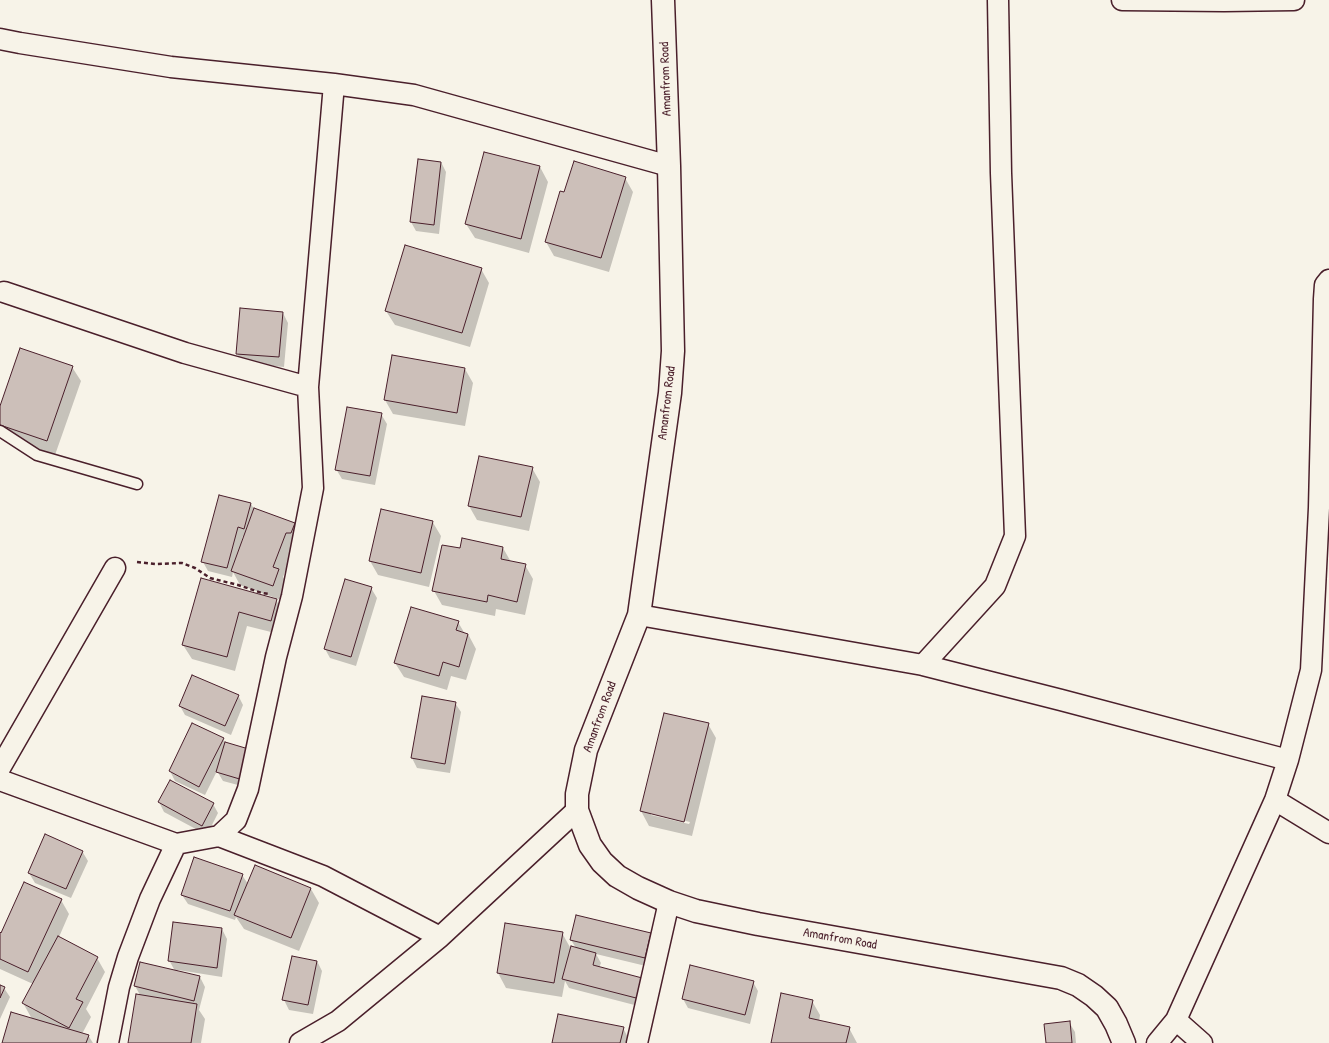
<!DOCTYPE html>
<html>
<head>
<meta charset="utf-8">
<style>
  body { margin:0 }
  canvas { display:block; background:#f7f3e8 }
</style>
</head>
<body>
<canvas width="1329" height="1043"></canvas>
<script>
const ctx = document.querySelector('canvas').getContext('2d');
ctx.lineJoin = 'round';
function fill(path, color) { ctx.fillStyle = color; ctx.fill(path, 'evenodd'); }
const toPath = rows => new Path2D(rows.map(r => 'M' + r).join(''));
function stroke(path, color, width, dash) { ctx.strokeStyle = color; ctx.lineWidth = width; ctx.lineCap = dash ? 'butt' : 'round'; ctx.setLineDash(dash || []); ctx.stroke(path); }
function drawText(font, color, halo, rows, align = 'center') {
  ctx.font = font + ' "Patrick Hand",sans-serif'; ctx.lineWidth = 3; ctx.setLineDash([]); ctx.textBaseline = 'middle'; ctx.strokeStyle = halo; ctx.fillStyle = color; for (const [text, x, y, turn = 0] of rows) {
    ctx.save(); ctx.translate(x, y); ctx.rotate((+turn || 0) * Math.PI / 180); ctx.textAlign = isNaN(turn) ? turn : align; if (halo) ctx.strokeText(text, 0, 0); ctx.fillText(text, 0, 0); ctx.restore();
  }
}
const shadow = toPath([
  [441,162,446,172,439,234,416,231,411,222],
  [540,167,548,182,529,253,475,238,466,224],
  [625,178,633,192,609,272,554,256,546,242,565,193],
  [481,269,489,283,470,347,395,325,386,311],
  [283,313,288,323,284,367,242,363,237,353],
  [72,367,81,381,55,455,3,437,0,431,0,409],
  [465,369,473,383,465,426,393,414,385,400],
  [381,414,387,424,375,485,342,479,336,469],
  [532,468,540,482,529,531,477,520,469,506],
  [251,504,254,509,294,524,302,538,294,547,283,577,287,584,281,600,240,585,233,572,232,577,208,571,203,562],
  [243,536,245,536,242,544,241,543],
  [432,521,441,536,429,587,378,575,370,561],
  [503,548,511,562,525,565,533,579,525,615,496,609,495,616,442,605,434,591,461,550],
  [202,580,276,600,284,614,279,634,247,626,235,671,192,659,183,645],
  [371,588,377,598,356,666,330,658,325,649],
  [458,622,465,634,468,634,476,649,466,680,451,676,447,690,404,677,395,663],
  [238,695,243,705,231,735,185,715,180,706],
  [423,697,455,703,461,712,450,773,417,768,412,758],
  [665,714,708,724,716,738,692,836,649,826,641,811],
  [651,813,690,822,689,824,651,815],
  [223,739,249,788,223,781,217,771,205,795,175,781,170,771],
  [159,802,213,804,218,813,207,835,164,812],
  [82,851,88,861,71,898,35,883,29,873],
  [255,866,311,889,319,903,299,951,244,929,236,917,235,920,188,904,182,895,242,875,248,884],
  [61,900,69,914,59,937,97,958,105,972,86,1009,91,1017,82,1034,88,1035,93,1043,3,1043,32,1019,23,1003,33,984,0,969,0,933,1,934],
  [506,924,562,933,571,949,576,948,571,940,650,934,656,943,650,967,596,954,601,963,599,968,645,980,646,1008,569,988,565,981,562,997,506,988,498,973],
  [222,929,227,939,222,977,178,970,177,972,200,977,205,987,199,1010,205,1019,201,1043,129,1043,140,995,135,986,175,971,169,960],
  [317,961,322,971,313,1014,289,1010,284,1000],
  [753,982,758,991,750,1024,688,1008,683,999],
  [0,986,4,988,10,997,0,1019],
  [812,1001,820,1015,819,1022,849,1028,857,1043,772,1043],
  [1069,1022,1075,1032,1076,1043,1047,1043],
  [623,1028,631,1043,553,1043]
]);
const building = toPath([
  [484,152,540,166,521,239,465,224,484,152],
  [418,159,441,162,434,225,410,222,418,159],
  [574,161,626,177,601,258,545,242,560,191,564,192,574,161],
  [405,245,482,268,462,333,385,311,405,245],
  [240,308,283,312,279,357,236,354,240,308],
  [20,348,73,366,47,441,0,425,0,406,20,348],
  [392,355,465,368,457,413,384,400,392,355],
  [347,407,382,413,370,476,335,470,347,407],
  [479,456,533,467,521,517,468,506,479,456],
  [219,495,251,503,244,529,238,527,227,568,201,562,219,495],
  [254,508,295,523,291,533,286,533,273,567,279,569,273,586,231,571,254,508],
  [381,509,433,521,421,573,369,561,381,509],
  [462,538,503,547,501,559,526,564,517,602,488,595,487,602,432,591,442,545,460,548,462,538],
  [201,578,277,599,271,621,239,612,227,657,182,645,201,578],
  [345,579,372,587,351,657,324,649,345,579],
  [411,607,459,621,456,630,468,634,459,667,443,662,439,676,394,663,411,607],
  [192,675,239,695,225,726,179,706,192,675],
  [422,696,456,702,445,764,411,758,422,696],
  [664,713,709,723,684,822,640,811,664,713],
  [192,723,224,738,199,787,169,771,192,723],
  [225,742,252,750,243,780,216,772,225,742],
  [170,780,214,803,202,826,158,802,170,780],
  [45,834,83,851,66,889,28,873,45,834],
  [194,857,243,874,230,911,181,895,194,857],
  [255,865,311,888,291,938,234,915,255,865],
  [24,882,62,899,28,972,0,959,0,932,1,933,24,882],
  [576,915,651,933,645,958,570,940,576,915],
  [173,922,222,928,217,968,168,961,173,922],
  [505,923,563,932,554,983,497,973,505,923],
  [58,936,98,957,76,999,83,1002,69,1028,22,1003,58,936],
  [571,946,596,953,593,965,646,979,640,999,562,979,571,946],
  [292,956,317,961,308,1005,282,1000,292,956],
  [140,962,200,976,194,1001,134,986,140,962],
  [690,965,754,981,745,1015,682,999,690,965],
  [0,985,5,987,0,998,0,985],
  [781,993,813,1000,809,1018,850,1027,846,1043,771,1043,781,993],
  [136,994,197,1004,191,1043,128,1043,136,994],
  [11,1012,89,1035,86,1043,2,1043,11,1012],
  [558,1014,624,1027,620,1043,552,1043,558,1014],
  [1070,1021,1072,1043,1046,1043,1044,1024,1070,1021]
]);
const path = toPath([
  [137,562,155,564,182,563,195,568,210,578,238,585,262,593,269,594]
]);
const lane = toPath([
  [0,431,37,455,137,484]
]);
const street = toPath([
  [1122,0,1224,1,1294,0],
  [0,39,20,43,171,67,334,84,414,95,669,166],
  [4,292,185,353,308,387],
  [639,615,923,665,1061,700,1288,760],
  [923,665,995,586,1015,536,1001,173,998,0],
  [0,768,115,568],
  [0,780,176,844,219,836,236,820,248,789,276,657,292,596,313,488,308,387,334,84],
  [1275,800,1329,833],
  [219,836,323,876,440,937],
  [1176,1020,1202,1043],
  [108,1043,119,987,128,957,150,899,176,844],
  [300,1043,338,1021,440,937,577,810],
  [637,1043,669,902],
  [1157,1043,1176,1020,1275,800,1288,760,1311,670,1319,508,1324,299,1325,285,1329,280]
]);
const secondary = toPath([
  [663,0,669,166,673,351,670,393,639,615,586,750,577,794,577,810,590,845,602,862,617,876,638,888,669,902,696,911,758,924,1061,978,1078,985,1094,996,1107,1008,1116,1024,1124,1043]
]);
const streetNames = [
  ["Amanfrom Road",666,79,-92],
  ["Amanfrom Road",667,403,-83],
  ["Amanfrom Road",600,717,-70],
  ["Amanfrom Road",840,939,10]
];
fill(shadow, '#0003');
fill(building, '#ccbfb9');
stroke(building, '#4a1f2b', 1);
stroke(lane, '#4a1f2b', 13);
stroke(street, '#4a1f2b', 23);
stroke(secondary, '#4a1f2b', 25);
stroke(path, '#4a1f2b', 2.5, [4, 3]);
stroke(lane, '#f7f3e8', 10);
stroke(street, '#f7f3e8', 20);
stroke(secondary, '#f7f3e8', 22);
drawText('13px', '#4a1f2b', '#f7f3e8', streetNames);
</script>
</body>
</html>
